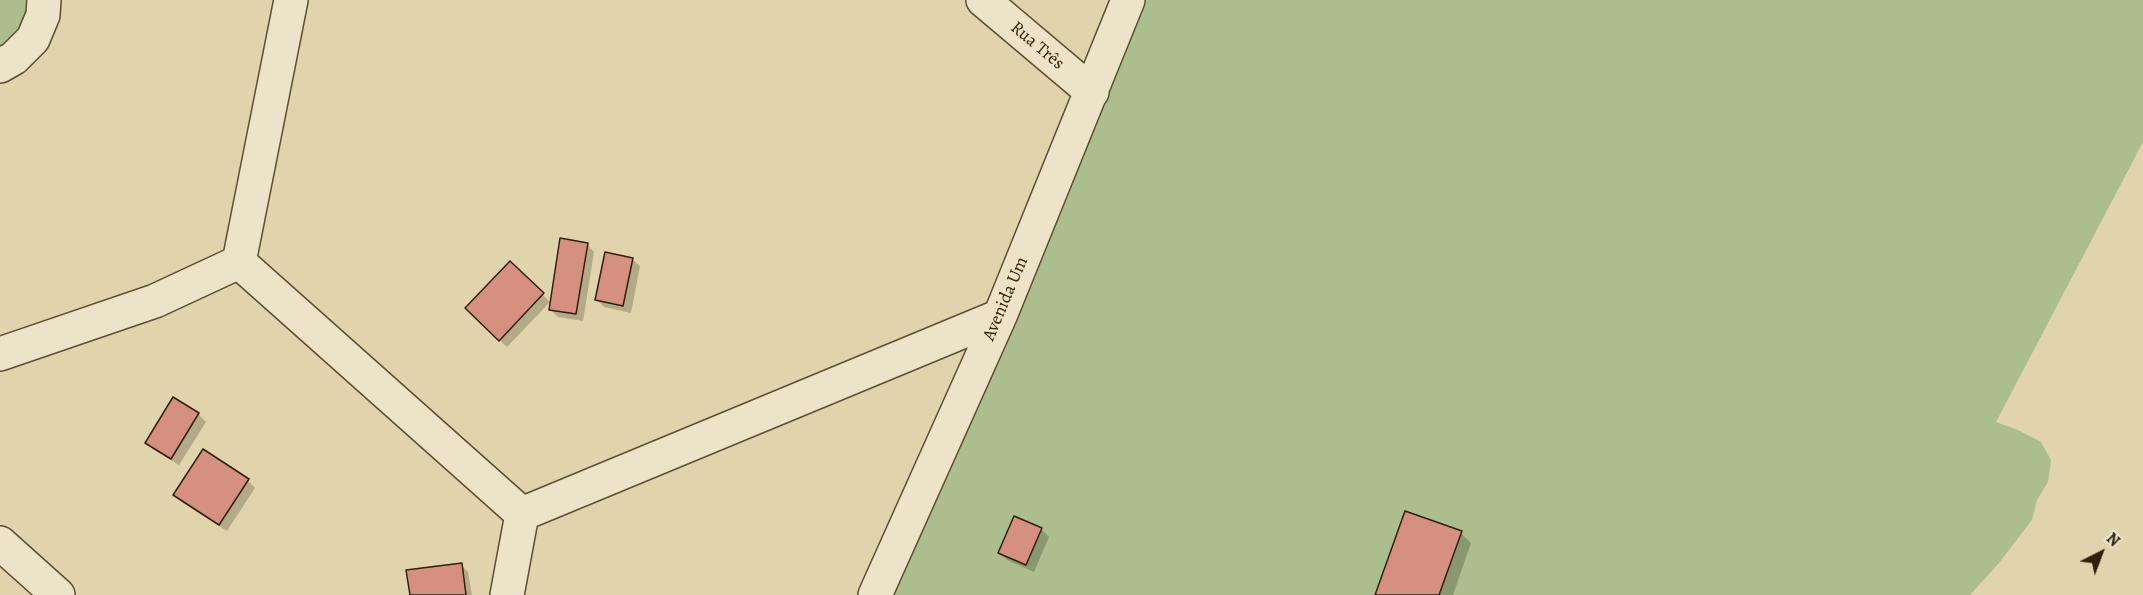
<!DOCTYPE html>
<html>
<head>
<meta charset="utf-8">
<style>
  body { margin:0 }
  #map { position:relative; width:2143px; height:595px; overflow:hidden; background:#e1d4ac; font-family:Alegreya,serif }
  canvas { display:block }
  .north { position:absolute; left:2071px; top:523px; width:60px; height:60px; -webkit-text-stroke:4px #ece3c9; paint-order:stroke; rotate:42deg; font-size:16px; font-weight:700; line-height:24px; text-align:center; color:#30200c }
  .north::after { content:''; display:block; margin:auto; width:21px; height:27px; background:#30200c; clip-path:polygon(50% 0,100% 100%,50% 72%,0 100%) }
</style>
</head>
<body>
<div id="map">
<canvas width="2143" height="595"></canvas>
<div class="north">N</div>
</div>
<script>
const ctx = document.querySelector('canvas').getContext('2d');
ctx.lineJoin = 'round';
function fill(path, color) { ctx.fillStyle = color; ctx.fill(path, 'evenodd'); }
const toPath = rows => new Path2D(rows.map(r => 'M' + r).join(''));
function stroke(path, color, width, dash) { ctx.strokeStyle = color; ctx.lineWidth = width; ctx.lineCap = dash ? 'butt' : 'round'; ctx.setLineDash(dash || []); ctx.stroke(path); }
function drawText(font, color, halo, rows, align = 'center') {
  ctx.font = font + ' Alegreya,serif'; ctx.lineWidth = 4.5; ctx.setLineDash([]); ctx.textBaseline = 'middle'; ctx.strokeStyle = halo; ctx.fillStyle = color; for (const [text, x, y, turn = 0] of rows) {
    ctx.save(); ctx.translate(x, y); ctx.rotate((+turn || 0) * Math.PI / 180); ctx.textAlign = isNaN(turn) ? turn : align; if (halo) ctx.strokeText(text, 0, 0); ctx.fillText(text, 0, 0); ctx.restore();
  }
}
const green = toPath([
  [0,0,35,0,34,13,0,55],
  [1140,0,2143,0,2143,142,1996,422,2018,430,2041,442,2051,460,2048,482,2037,500,2032,520,1999,563,1970,595,888,595]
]);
const shadow = toPath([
  [587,244,594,252,583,321,558,317,551,310],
  [632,259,640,266,631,313,604,307,597,300],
  [510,263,550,302,507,347,467,308],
  [198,414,206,422,179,465,154,450,147,443],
  [248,481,255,488,227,531,182,502,175,494],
  [1041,529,1049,537,1034,572,1007,560,1000,553],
  [1461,533,1471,543,1453,595,1376,595],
  [461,565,468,572,472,595,411,595]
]);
const building = toPath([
  [560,238,588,243,576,314,549,310,560,238],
  [605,252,633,258,623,306,595,300,605,252],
  [510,261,544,293,499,341,465,308,510,261],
  [173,397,199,413,171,459,145,443,173,397],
  [203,449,249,479,219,525,173,495,203,449],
  [1405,511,1462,531,1439,595,1375,595,1405,511],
  [1014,516,1042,528,1026,565,998,553,1014,516],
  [462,563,466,595,410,595,406,570,462,563]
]);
const street = toPath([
  [983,0,1092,92],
  [0,66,14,58,33,39,43,15,44,0],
  [239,262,522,514],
  [239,262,291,0],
  [0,354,155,301,239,262],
  [522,514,1000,316],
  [0,543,58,595],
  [507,595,522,514],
  [875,595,1000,316,1128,0]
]);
const streetNames = [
  ["Rua Três",1037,46,40],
  ["Avenida Um",1006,299,-67]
];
fill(green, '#adbe8e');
fill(shadow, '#0003');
fill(building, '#d6907f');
stroke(building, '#30200c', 1.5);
stroke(street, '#5c4d34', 36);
stroke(street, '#ece3c9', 33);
drawText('18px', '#30200c', '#ece3c9', streetNames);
</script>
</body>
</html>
